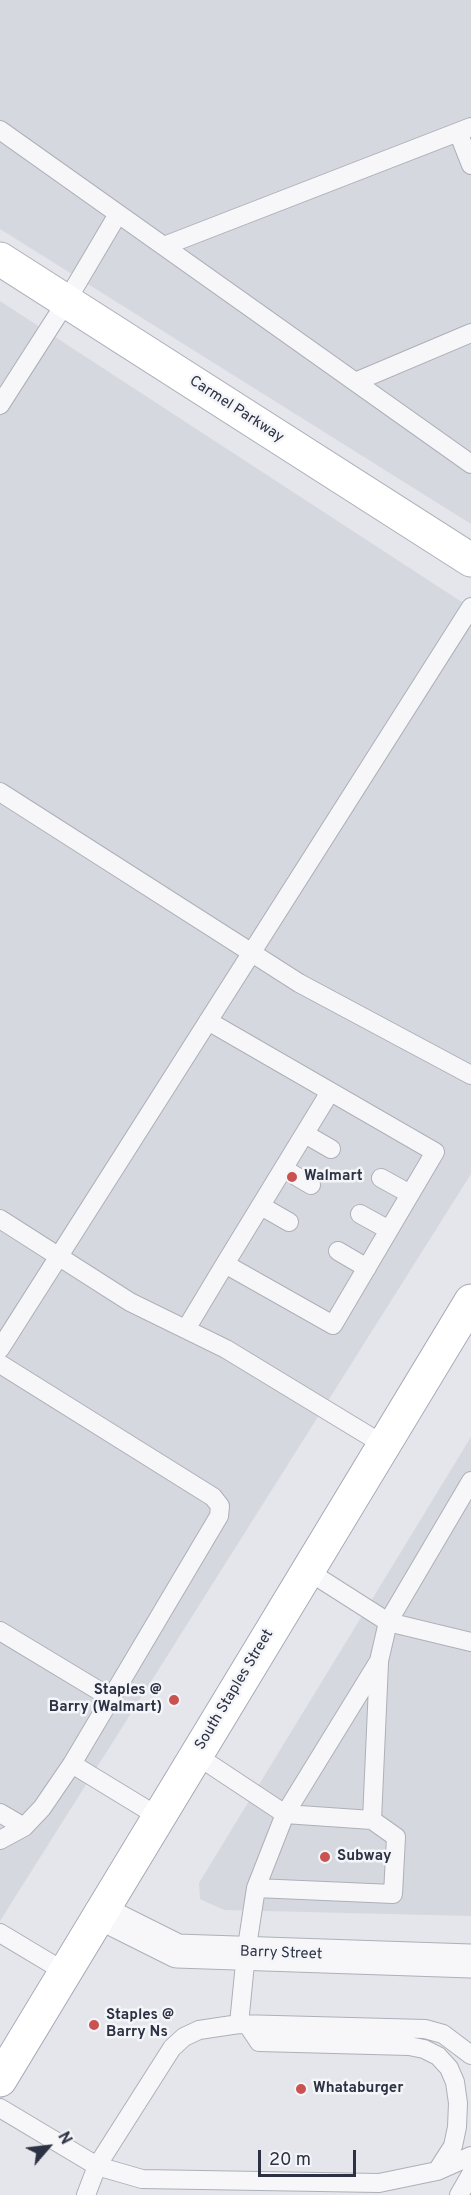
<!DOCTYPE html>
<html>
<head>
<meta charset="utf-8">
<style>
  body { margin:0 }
  #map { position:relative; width:471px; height:2195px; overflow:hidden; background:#e4e6eb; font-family:Overpass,sans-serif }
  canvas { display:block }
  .north { position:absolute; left:18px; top:2117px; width:60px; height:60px; -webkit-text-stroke:4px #f4f5f8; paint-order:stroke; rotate:62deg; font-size:16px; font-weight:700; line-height:24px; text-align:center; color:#2c3143 }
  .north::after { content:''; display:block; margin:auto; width:21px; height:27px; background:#2c3143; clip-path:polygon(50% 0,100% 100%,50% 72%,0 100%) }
  .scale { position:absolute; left:258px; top:2150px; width:98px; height:27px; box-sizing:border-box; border:3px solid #2c3143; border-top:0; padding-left:8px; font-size:18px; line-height:21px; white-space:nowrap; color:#2c3143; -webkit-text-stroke:4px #f4f5f8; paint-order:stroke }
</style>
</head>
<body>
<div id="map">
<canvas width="471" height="2195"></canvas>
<div class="north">N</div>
<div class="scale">20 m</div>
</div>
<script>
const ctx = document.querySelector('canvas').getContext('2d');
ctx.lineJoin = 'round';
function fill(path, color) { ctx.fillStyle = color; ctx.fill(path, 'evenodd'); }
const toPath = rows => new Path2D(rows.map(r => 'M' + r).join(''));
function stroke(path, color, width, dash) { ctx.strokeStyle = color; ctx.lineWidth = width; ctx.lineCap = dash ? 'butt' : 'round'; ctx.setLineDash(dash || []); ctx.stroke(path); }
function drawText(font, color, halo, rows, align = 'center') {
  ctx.font = font + ' Overpass,sans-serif'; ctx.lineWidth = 5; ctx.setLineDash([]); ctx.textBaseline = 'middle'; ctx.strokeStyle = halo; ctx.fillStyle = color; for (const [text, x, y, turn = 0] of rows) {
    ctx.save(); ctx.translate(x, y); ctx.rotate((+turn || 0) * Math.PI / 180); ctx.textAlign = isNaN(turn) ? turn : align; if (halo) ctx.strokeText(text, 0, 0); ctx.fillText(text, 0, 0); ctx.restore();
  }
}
const built = toPath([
  [0,0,471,0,471,524,0,229],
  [0,301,471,608,471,1174,0,1921],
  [471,1437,471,1916,224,1910,200,1899,199,1883]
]);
const lane = toPath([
  [0,130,471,464],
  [458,132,471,165],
  [164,246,471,127],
  [355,382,471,333],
  [0,405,66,302,118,214],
  [0,792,299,983,471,1075],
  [208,1021,435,1152,333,1325,225,1264,330,1092],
  [305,1134,331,1149],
  [284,1169,311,1185],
  [381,1178,410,1194],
  [261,1206,289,1222],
  [360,1214,389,1230],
  [0,1219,130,1302,226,1349,384,1445],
  [338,1251,367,1268],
  [186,1329,225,1264],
  [0,1349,471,607],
  [0,1364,213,1497,220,1506,219,1516,72,1764,42,1808,24,1827,0,1840],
  [471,1481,388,1622,471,1642],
  [0,1631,111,1698],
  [72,1764,159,1817],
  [0,1813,24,1827],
  [372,1820,379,1663],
  [256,1888,393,1894,396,1837,372,1820,285,1814,379,1661,388,1622,308,1571],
  [0,1933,65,1972],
  [239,2024,425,2029,443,2034,471,2055],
  [247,2024,259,2042,409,2046,424,2049,438,2056,449,2068,455,2082,458,2103,457,2127,453,2146,437,2171],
  [0,2108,97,2166,172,2048,184,2037,199,2030,239,2024,246,1953,256,1888,285,1814,196,1755],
  [86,2195,97,2166,142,2179,379,2183,437,2171,471,2156],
  [459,2195,471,2174]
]);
const street = toPath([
  [101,1913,177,1951,471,1961]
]);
const secondary = toPath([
  [0,259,471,560]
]);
const primary = toPath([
  [0,2080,471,1301]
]);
const markers = [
  [292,1177,6,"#c85351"],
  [174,1700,6,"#c85351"],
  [325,1857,6,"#c85351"],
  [94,2025,6,"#c85351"],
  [301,2089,6,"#c85351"]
];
const streetNames = [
  ["Carmel Parkway",236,410,33],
  ["South Staples Street",235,1690,-59],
  ["Barry Street",281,1954,2]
];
const poiNames = [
  ["Walmart",304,1177],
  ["Staples @",162,1691,"right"],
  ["Barry (Walmart)",162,1708,"right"],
  ["Subway",337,1857],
  ["Staples @",106,2016],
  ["Barry Ns",106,2033],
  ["Whataburger",313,2089]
];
fill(built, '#d6d8e0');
stroke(lane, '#adb0b9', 20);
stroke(street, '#adb0b9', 35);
stroke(secondary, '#adb0b9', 35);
stroke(primary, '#a4a8b6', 35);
stroke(lane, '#f7f7f9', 18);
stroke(street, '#f7f7f9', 33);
stroke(secondary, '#fff', 33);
stroke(primary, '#fff', 33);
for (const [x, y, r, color] of markers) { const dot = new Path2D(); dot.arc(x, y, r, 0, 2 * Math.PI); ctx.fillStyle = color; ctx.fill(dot); stroke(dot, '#f4f5f8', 2); }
drawText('15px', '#2c3143', '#f4f5f8', streetNames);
drawText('bold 15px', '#2c3143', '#f4f5f8', poiNames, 'left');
</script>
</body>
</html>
